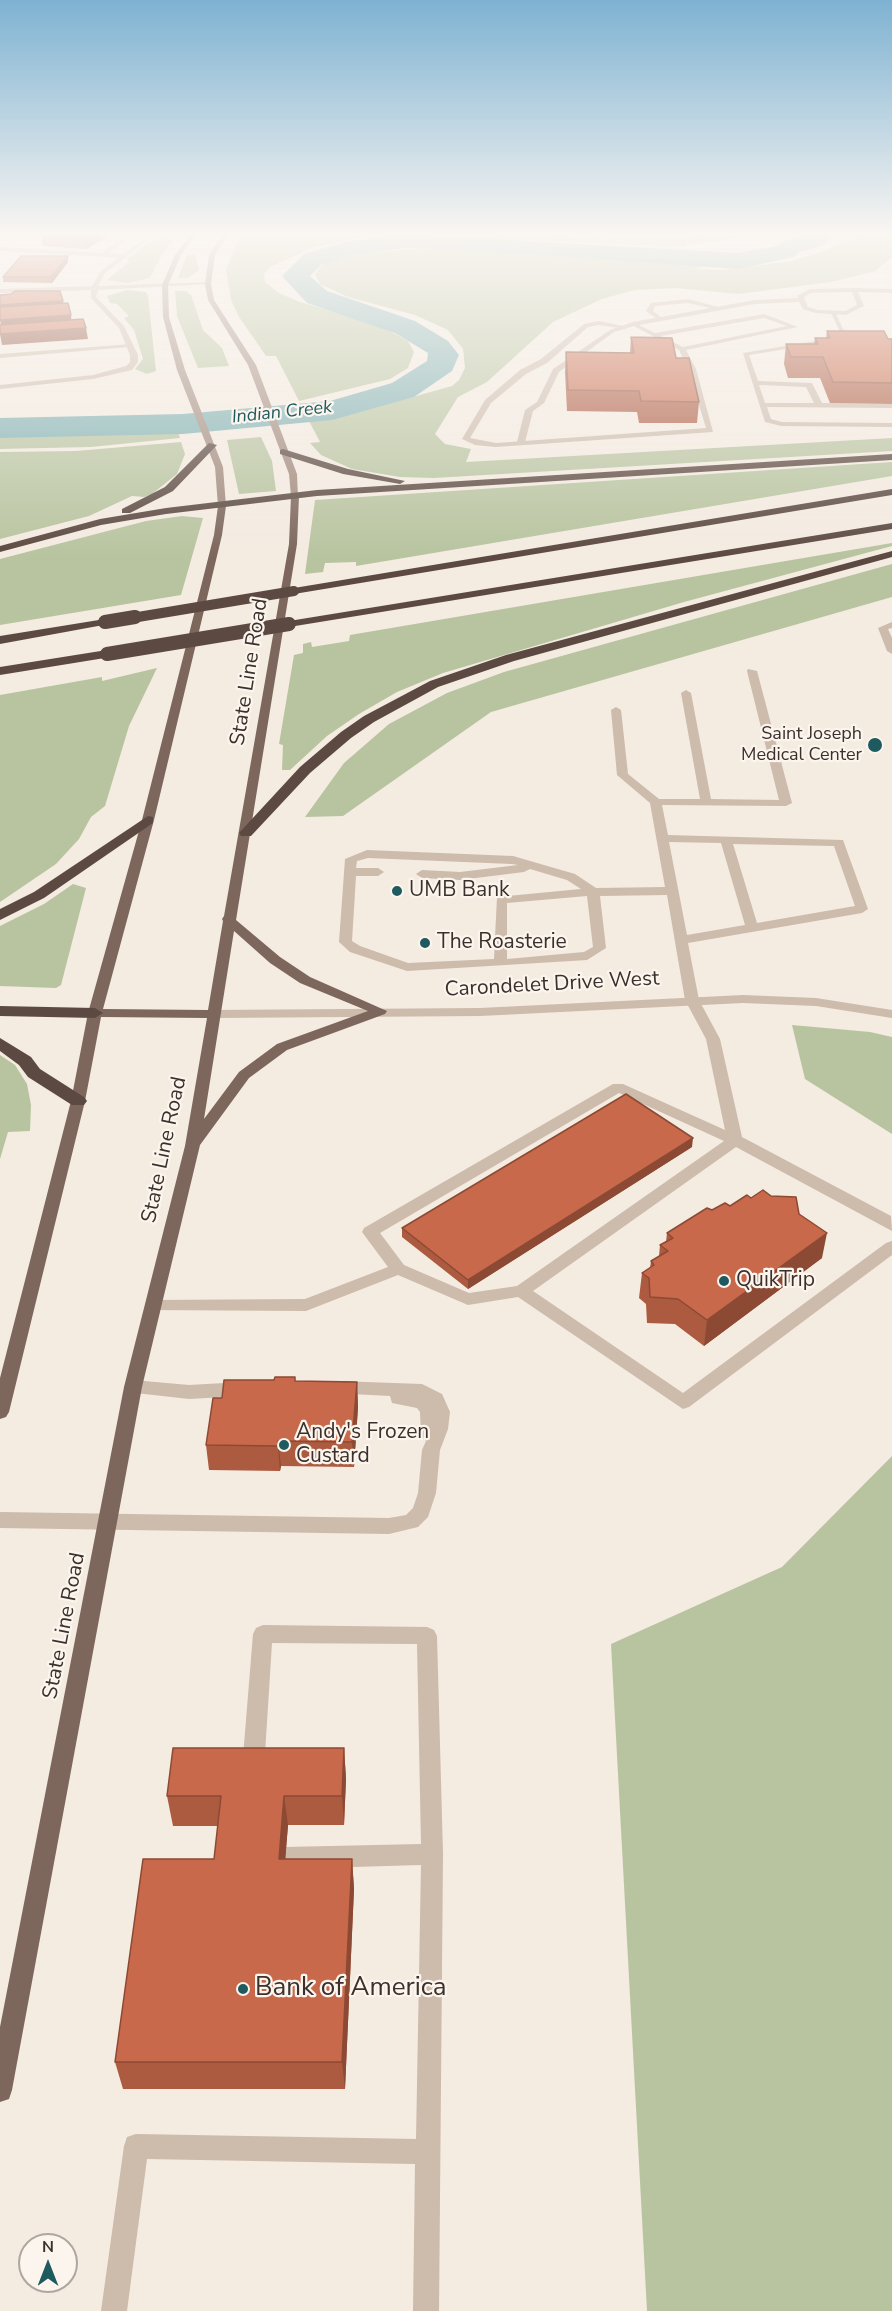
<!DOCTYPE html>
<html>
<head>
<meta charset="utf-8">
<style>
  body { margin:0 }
  #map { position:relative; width:892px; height:2311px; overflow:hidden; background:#f4ebe1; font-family:"Nunito Sans",sans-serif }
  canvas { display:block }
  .north { position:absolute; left:18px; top:2233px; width:60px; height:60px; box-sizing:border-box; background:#fbf5ee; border:2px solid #aea6a0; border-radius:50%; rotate:0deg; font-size:16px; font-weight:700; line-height:24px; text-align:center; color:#3b302b }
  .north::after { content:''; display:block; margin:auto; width:21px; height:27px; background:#1f5a5e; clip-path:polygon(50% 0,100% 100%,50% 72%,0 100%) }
</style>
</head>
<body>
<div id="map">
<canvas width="892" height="2311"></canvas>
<div class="north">N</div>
</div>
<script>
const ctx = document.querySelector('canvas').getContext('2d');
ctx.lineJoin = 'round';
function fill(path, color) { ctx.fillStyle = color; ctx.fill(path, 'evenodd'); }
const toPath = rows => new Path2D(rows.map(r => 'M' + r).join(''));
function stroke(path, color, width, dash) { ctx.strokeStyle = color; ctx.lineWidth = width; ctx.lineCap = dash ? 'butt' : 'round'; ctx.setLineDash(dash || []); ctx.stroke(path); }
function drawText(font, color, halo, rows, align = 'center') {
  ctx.font = font + ' "Nunito Sans",sans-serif'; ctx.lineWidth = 4.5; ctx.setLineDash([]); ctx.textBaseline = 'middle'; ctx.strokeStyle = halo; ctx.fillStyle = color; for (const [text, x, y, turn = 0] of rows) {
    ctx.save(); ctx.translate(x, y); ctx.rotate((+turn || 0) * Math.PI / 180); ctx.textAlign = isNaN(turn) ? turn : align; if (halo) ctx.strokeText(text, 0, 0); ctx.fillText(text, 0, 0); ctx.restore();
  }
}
const green = toPath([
  [161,233,179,233,163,253,150,278,127,283,107,280,129,262,127,259],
  [241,233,544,233,577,238,684,238,707,233,756,233,721,241,685,244,687,247,405,235,356,239,311,248,270,267,264,274,265,282,279,293,300,302,379,325,408,341,414,352,408,368,390,379,299,401,276,356,266,356,239,317,231,300,226,270],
  [868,233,892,233,892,257,876,271,831,282,739,294,675,288,635,290,602,299,553,322,487,382,458,397,435,434,445,444,471,449,466,462,892,438,892,451,434,478,400,477,352,469,321,455,310,443,320,442,309,421,355,413,452,386,459,380,465,368,463,349,448,330,415,315,348,297,320,284,315,274,325,262,366,252,448,247,709,265,693,269,721,270,792,261,827,250,851,237],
  [187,255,195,255,199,270,188,278,178,278],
  [127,290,146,292,148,296,156,371,147,374,135,369,143,359,134,330,124,318,129,316,117,304,110,303,107,296],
  [175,291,186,291,191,295,203,330,222,348,229,366,198,368,177,316],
  [178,431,180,438,91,447,0,449,0,434],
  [261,437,272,461,276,491,239,494,227,440],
  [181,442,185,454,177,474,152,494,144,497,132,496,89,516,0,539,0,452,76,451],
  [892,462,892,476,356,566,356,562,325,563,323,572,305,574,315,500],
  [182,516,203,518,181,595,0,625,0,559,146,521],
  [892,543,892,546,684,602,443,673,397,692,359,714,327,736,290,770,282,770,283,745,279,744,294,655,303,653,303,644,311,642,312,647,349,641,350,635],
  [892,564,892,597,491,712,343,816,305,817,344,763,389,724,447,693,504,672],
  [157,668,129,726,105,806,91,817,79,839,56,864,0,902,0,695,102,677,102,681],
  [73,884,86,888,61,985,56,988,0,986,0,926,44,904],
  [792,1025,870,1032,892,1037,892,1134,805,1079],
  [0,1055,15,1065,27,1084,31,1105,30,1131,8,1132,0,1159],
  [892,1456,892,2311,647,2311,611,1644,782,1567]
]);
const sand = toPath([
  [78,429,114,434,0,434,0,430]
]);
const river = toPath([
  [808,233,836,233,823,246,799,252,794,257,738,269,464,250,405,248,356,254,322,264,310,276,327,291,415,321,448,341,459,355,452,371,414,397,332,420,183,434,0,438,0,418,183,414,330,401,392,383,427,361,428,353,395,333,307,303,282,276,304,254,345,242,405,234,738,253,777,246,781,242,808,233]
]);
const service = toPath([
  [556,233,598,234,685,233,598,238,556,233],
  [127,234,154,236,130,237,109,253,127,255,125,258,0,251,0,247,102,253,127,234],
  [688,299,722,308,719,310,688,303,655,306,653,311,662,318,660,321,646,311,651,303,688,299],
  [831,313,836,314,848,339,843,338,831,313],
  [764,314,798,327,686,350,696,369,713,432,496,447,475,445,462,439,485,400,520,370,541,359,584,324,599,321,628,327,625,329,599,325,588,327,547,363,526,374,491,403,470,438,496,443,706,428,688,369,679,350,630,324,635,323,655,333,764,314],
  [764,318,787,326,683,347,661,336,764,318],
  [833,338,835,341,749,355,758,381,812,383,822,403,892,404,892,408,767,407,771,419,782,422,892,423,892,427,781,426,765,422,743,353,833,338],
  [759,385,806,387,814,403,765,403,759,385],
  [131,344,129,347,0,358,0,354,131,344],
  [892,622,892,628,888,629,892,638,892,654,887,651,878,628,892,622],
  [748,669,757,671,792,803,786,806,662,805,668,835,843,840,868,909,862,913,688,943,699,1000,720,1039,742,1137,891,1216,892,1231,736,1147,533,1291,683,1393,886,1243,892,1241,892,1255,689,1407,683,1409,518,1297,468,1305,398,1275,306,1311,147,1310,145,1306,147,1302,153,1300,305,1299,388,1267,362,1232,364,1228,613,1084,623,1084,725,1130,706,1039,685,1000,667,895,600,896,606,948,587,960,407,971,350,952,339,942,345,859,367,850,513,856,575,874,596,888,665,887,650,803,617,775,611,710,616,707,621,710,628,774,659,799,700,799,681,693,686,690,691,693,711,799,779,800,747,671,748,669],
  [669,842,721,843,745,925,687,935,669,842],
  [733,844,834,846,855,906,757,923,733,844],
  [368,858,512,864,518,865,460,872,422,870,416,874,422,878,460,880,524,872,530,869,567,880,581,889,497,897,494,959,408,963,360,946,352,941,356,876,378,876,384,872,378,868,356,868,357,861,368,858],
  [587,896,593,947,584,952,507,959,507,903,587,896],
  [619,1093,724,1141,517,1286,469,1293,404,1265,380,1233,619,1093],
  [133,1380,189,1385,242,1382,248,1384,251,1389,248,1394,242,1396,189,1399,127,1392,124,1387,127,1382,133,1380],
  [338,1381,422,1384,442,1394,450,1412,448,1429,440,1450,436,1493,428,1517,418,1527,389,1534,0,1528,0,1512,389,1518,406,1515,413,1508,418,1493,422,1450,426,1441,421,1435,420,1412,417,1408,392,1403,390,1396,332,1393,329,1388,332,1383,338,1381],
  [263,1625,427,1627,434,1630,437,1636,443,1854,439,2311,413,2311,415,2164,147,2159,127,2311,101,2311,124,2146,127,2137,136,2134,416,2139,421,1865,285,1869,277,1865,274,1858,277,1851,285,1847,421,1844,417,1644,272,1643,264,1769,260,1776,253,1779,246,1776,242,1769,253,1634,256,1628,263,1625]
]);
const minor = toPath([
  [151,233,158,233,105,273,98,286,208,282,211,284,98,290,96,297,124,326,138,355,138,362,132,370,93,379,0,389,0,385,93,375,126,366,130,362,130,355,119,328,91,298,91,290,0,293,0,289,92,286,101,271,151,233],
  [854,288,892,289,892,293,858,292,864,306,846,315,815,313,803,309,799,302,755,304,634,326,614,332,559,372,544,403,533,411,525,442,521,444,517,442,525,410,537,402,553,369,610,330,633,322,755,300,798,298,798,295,810,289,854,288],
  [852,292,857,305,845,311,818,310,808,307,804,297,811,293,852,292]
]);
const tertiary = toPath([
  [743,995,816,998,892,1010,892,1018,816,1006,743,1003,480,1016,213,1018,206,1014,213,1010,480,1008,743,995]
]);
const secondary = toPath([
  [191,233,197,233,181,255,168,285,169,317,185,370,223,467,226,506,222,509,218,506,215,467,177,370,163,317,162,285,175,255,191,233],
  [223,233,229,233,215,255,211,284,214,300,256,365,297,474,298,498,291,496,289,474,248,365,208,300,205,284,209,255,223,233]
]);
const primary = toPath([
  [295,493,299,496,297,544,236,920,280,957,310,977,387,1011,385,1014,287,1050,249,1078,200,1145,142,1387,12,2090,9,2099,0,2102,0,2027,124,1387,185,1146,207,1018,101,1017,85,1101,9,1412,6,1417,0,1419,0,1378,71,1101,88,1013,142,820,214,535,218,506,222,503,226,506,222,535,154,820,103,1009,208,1010,223,921,222,919,224,916,289,544,291,496,295,493],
  [234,931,270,963,300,983,368,1011,277,1044,239,1072,204,1119,234,931]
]);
const motorway = toPath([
  [209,443,217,445,173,491,130,513,122,513,122,509,165,487,209,443],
  [283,449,348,469,405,481,400,484,343,474,280,454,280,450,283,449],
  [892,454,892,460,317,496,166,514,101,525,0,552,0,546,100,519,166,508,317,490,892,454],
  [892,489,892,495,294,594,288,591,294,588,892,489],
  [892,523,892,529,289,627,283,624,289,621,892,523],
  [892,551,892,557,514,661,438,687,374,722,351,738,310,773,251,836,241,836,239,833,300,767,341,732,364,716,430,681,506,655,892,551],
  [105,619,111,622,109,624,0,644,0,636,105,619],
  [107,650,111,651,111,657,0,675,0,667,107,650],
  [148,816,153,817,153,823,44,898,0,920,0,909,34,892,148,816],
  [0,1006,95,1008,103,1013,95,1018,0,1016,0,1006],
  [0,1038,31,1057,40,1069,84,1097,87,1101,84,1105,72,1105,28,1077,19,1065,0,1051,0,1038]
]);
const motorwayBridgeFar1 = toPath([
  [126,619,294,591]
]);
const motorwayBridge = toPath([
  [105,622,135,617],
  [107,654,289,624]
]);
const wall = toPath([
  [41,233,112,233,87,249,43,246],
  [600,233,676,233,676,234,600,234],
  [68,262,52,283,3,282,3,277],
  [827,331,892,339,892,404,830,403,820,378,788,378,784,364,786,344,814,344,815,338,826,338],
  [631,337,676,358,699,402,697,423,639,423,637,412,567,411,565,372,566,352,630,353],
  [692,1147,468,1289,402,1237,402,1228],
  [751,1198,799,1214,822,1258,704,1346,675,1324,647,1323,646,1304,639,1298,642,1273,650,1268,651,1261,659,1256,660,1245,666,1242,667,1233,712,1210,730,1206],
  [296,1381,357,1382,358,1407,354,1467,281,1466,280,1471,209,1470,206,1445,222,1398],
  [344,1748,346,1779,344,1825,288,1825,285,1859,352,1859,354,1889,345,2089,123,2089,115,2062,214,1859,218,1826,173,1826,167,1796]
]);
const shadedWall = toPath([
  [88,233,112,233,87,249,86,235],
  [68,256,68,262,52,283,51,277],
  [63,301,64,311,0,316,0,305],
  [71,315,72,326,2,331,0,320],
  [86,328,88,339,2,345,0,334],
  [693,1138,692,1147,468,1289,468,1280],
  [827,1233,822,1258,704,1346,707,1320],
  [357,1382,358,1407,354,1467,352,1442],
  [278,1441,281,1466,280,1471,278,1446],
  [344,1748,346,1779,344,1825,342,1796],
  [284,1796,288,1825,283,1889,279,1859],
  [352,1859,354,1889,345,2089,342,2062]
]);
const building = toPath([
  [60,233,88,233,86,235,60,233],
  [21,256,68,256,51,277,3,277,21,256],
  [15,291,60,291,63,301,0,305,0,295,11,294,15,291],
  [68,303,71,315,0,320,0,307,68,303],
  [83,319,86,328,0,334,0,325,83,319],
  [827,331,884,331,888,339,892,339,892,383,833,382,823,357,791,357,786,344,818,344,815,338,830,338,827,331],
  [631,337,672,338,676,358,689,358,699,402,641,401,639,391,568,390,566,352,634,353,631,337],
  [626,1094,693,1138,468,1280,402,1228,626,1094],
  [763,1190,771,1196,796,1197,799,1214,827,1233,707,1320,678,1299,650,1297,649,1278,642,1273,654,1265,651,1261,668,1251,660,1245,673,1238,667,1233,707,1208,712,1210,725,1203,730,1206,747,1195,751,1198,763,1190],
  [275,1377,295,1377,295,1381,357,1382,352,1442,278,1441,278,1446,206,1445,213,1398,222,1398,224,1380,274,1380,275,1377],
  [173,1748,344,1748,342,1796,284,1796,279,1859,352,1859,342,2062,115,2062,143,1859,214,1859,221,1796,167,1796,173,1748]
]);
const markers = [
  [875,745,8,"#1f5a5e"],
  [397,891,6,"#1f5a5e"],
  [425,943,6,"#1f5a5e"],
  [724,1281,6,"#1f5a5e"],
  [284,1445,6,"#1f5a5e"],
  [243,1989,6,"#1f5a5e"]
];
const farWaternames = [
  ["Indian Creek",282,413,-6]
];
const farPoinames = [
  ["Saint Joseph",862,735],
  ["Medical Center",862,756]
];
const streetNames = [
  ["State Line Road",250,672,-81],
  ["Carondelet Drive West",552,985,-3],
  ["State Line Road",165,1150,-78],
  ["State Line Road",65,1626,-79]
];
const poiNames = [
  ["UMB Bank",409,891],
  ["The Roasterie",437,943],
  ["QuikTrip",736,1281],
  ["Andy's Frozen",296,1433],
  ["Custard",296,1457]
];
const nearPoinames = [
  ["Bank of America",255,1989]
];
fill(green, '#b8c4a0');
fill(sand, '#efdcb8');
fill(river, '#7fb0b2');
fill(service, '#cdbbac');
fill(minor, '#cdbbac');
fill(tertiary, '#cdbbac');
fill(secondary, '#a18a7d');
fill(primary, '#7d675c');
fill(motorway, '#5c4a42');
stroke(motorwayBridgeFar1, '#5c4a42', 10);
stroke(motorwayBridge, '#5c4a42', 14);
fill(wall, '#ac5a40');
fill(shadedWall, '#8c4a34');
fill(building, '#c8694b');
stroke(building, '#8c4a34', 1.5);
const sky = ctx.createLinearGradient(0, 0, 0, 557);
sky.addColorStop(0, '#7eb2d2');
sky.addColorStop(0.42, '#faf6f2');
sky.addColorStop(1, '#faf6f200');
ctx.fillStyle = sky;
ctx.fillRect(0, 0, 892, 557);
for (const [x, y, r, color] of markers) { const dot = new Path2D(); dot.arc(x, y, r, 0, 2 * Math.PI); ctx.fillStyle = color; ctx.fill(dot); stroke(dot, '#fbf5ee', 2); }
drawText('italic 18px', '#1f5a5e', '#fbf5ee', farWaternames);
drawText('18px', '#3b302b', '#fbf5ee', farPoinames, 'right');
drawText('21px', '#3b302b', '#fbf5ee', streetNames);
drawText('21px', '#3b302b', '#fbf5ee', poiNames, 'left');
drawText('26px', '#3b302b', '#fbf5ee', nearPoinames, 'left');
</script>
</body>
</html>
